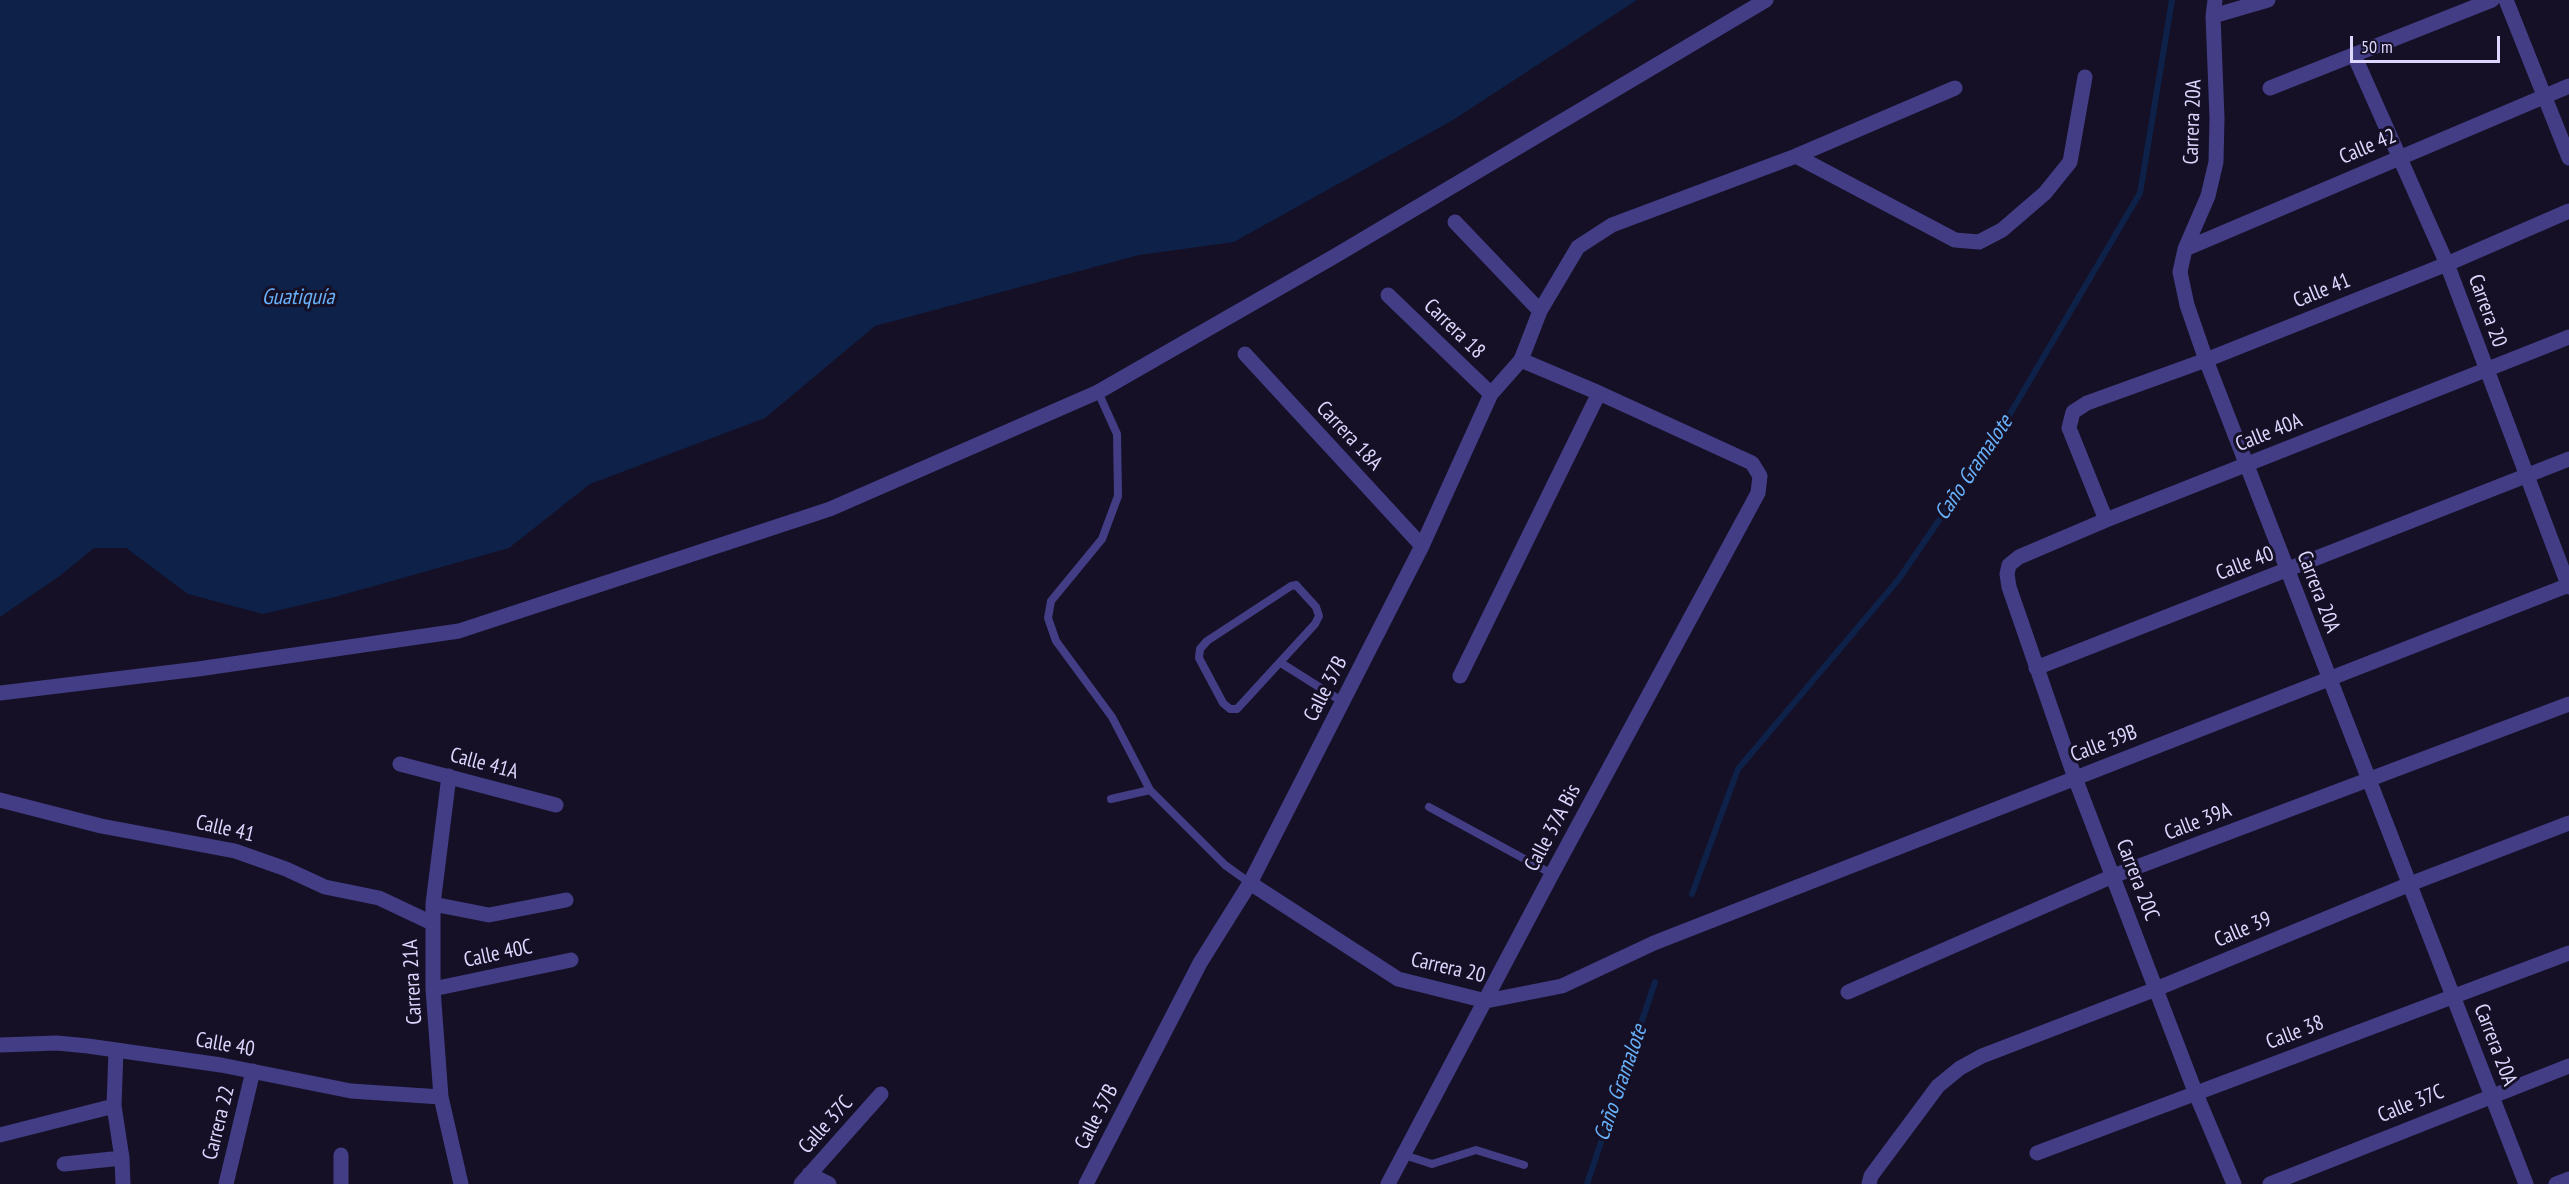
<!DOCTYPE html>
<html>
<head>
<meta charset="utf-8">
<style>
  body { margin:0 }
  #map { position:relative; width:2569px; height:1184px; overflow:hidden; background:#151026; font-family:"PT Sans Narrow",sans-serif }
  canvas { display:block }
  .scale { position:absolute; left:2350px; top:36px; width:150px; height:27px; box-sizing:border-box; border:3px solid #ddd7fe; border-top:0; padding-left:8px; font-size:18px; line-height:21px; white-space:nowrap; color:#ddd7fe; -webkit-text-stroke:4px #151026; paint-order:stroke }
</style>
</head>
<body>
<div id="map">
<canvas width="2569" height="1184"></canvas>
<div class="scale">50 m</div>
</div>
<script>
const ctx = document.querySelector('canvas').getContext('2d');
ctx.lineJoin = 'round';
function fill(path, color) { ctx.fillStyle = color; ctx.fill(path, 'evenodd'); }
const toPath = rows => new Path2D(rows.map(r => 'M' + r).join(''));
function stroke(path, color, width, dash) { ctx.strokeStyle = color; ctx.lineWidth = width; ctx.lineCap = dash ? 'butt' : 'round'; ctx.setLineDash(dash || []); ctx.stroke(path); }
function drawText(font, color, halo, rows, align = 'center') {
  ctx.font = font + ' "PT Sans Narrow",sans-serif'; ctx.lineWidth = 6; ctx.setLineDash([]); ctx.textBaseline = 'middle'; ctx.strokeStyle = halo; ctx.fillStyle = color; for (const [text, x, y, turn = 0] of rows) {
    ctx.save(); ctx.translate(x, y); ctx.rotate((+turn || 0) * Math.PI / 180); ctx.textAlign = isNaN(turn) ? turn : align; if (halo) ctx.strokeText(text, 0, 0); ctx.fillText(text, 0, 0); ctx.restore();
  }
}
const water = toPath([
  [0,0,1637,0,1453,120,1234,242,1139,255,875,326,765,418,590,484,509,548,335,597,263,614,188,594,126,548,94,548,61,575,0,617]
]);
const stream = toPath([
  [1692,894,1738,769,1898,580,1997,436,2140,193,2172,0],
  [1587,1184,1655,982]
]);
const service = toPath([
  [1098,392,1117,434,1118,496,1102,539,1051,601,1048,618,1056,641,1112,717,1150,790,1225,865,1250,883],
  [1296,585,1316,607,1319,616,1315,624,1237,709,1230,709,1223,703,1199,658,1200,649,1207,641,1291,586,1296,585],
  [1281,663,1343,702],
  [1111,799,1150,790],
  [1429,807,1552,874],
  [1404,1155,1432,1164,1476,1150,1524,1165]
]);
const minor = toPath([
  [2215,0,2213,16,2217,118,2216,162,2208,196,2185,249,2180,272,2187,305,2206,360,2526,1184],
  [2506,0,2569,158],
  [2213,16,2268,0],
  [2354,55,2447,264,2569,587],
  [2270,88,2492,0],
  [1796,156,1955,240,1979,242,2002,230,2045,193,2070,162,2085,77],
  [1455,222,1540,311],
  [2185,249,2569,86],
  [1388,295,1491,394],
  [1245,354,1422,546],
  [2106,520,2069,428,2073,412,2087,403,2206,360,2447,264,2569,211],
  [2036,668,2569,459],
  [1460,676,1599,393,1521,360],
  [0,693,198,669,459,631,830,509,1098,392,1335,256,1766,0],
  [400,764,556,805],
  [449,776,433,904,433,989,441,1097,461,1184],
  [0,800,101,826,235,851,286,869,325,887,379,898,432,923],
  [1250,883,1398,979,1486,1001,1562,986,1654,943,2569,585],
  [433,904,489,915,566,900],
  [433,989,571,960],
  [1848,992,2113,876,2569,704],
  [0,1045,57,1043,88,1046,221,1065,351,1091,441,1097],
  [116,1050,114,1106,122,1158,123,1184],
  [0,1135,114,1106],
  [2037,1153,2569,953],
  [341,1155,341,1184],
  [64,1164,122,1158],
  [809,1174,829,1184],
  [226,1184,253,1071],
  [801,1184,881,1094],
  [1086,1184,1200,963,1250,883,1422,546,1491,394,1521,360,1540,311,1578,247,1612,225,1796,156,1955,88],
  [1388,1184,1552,874,1758,493,1760,476,1752,463,1599,393],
  [1869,1184,1871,1176,1938,1086,1960,1068,1982,1056,2156,989,2410,884,2569,823],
  [2234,1184,2196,1094,2075,778,2009,587,2007,574,2009,565,2019,557,2106,520,2569,337],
  [2270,1184,2569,1066],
  [2556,1184,2569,1179]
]);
const streetNames = [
  ["Carrera 20A",2193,122,-88],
  ["Calle 42",2368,147,-23],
  ["Calle 41",2322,291,-22],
  ["Carrera 20",2487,311,70],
  ["Carrera 18",1454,329,44],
  ["Calle 40A",2269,433,-22],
  ["Carrera 18A",1349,436,47],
  ["Calle 40",2245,564,-21],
  ["Carrera 20A",2318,592,69],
  ["Calle 37B",1326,689,-63],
  ["Calle 39B",2104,744,-21],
  ["Calle 41A",484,764,15],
  ["Calle 39A",2198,822,-21],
  ["Calle 37A Bis",1553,828,-62],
  ["Calle 41",225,829,13],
  ["Carrera 20C",2137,880,69],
  ["Calle 39",2243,930,-23],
  ["Calle 40C",498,954,-12],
  ["Carrera 20",1448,968,13],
  ["Carrera 21A",413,982,-93],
  ["Calle 38",2295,1033,-21],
  ["Calle 40",225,1045,10],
  ["Carrera 20A",2495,1045,69],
  ["Calle 37C",2411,1104,-22],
  ["Calle 37B",1097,1117,-63],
  ["Carrera 22",219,1123,-76],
  ["Calle 37C",826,1125,-48]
];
const waterNames = [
  ["Guatiquía",298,298],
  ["Caño Gramalote",1974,468,-56],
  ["Caño Gramalote",1621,1083,-71]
];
fill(water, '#0e2148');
stroke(stream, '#0e2148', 6);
stroke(service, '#423d84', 8);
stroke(minor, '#423d84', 15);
drawText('21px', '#ddd7fe', '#151026', streetNames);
drawText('italic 22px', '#68b1fa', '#151026', waterNames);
</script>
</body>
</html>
